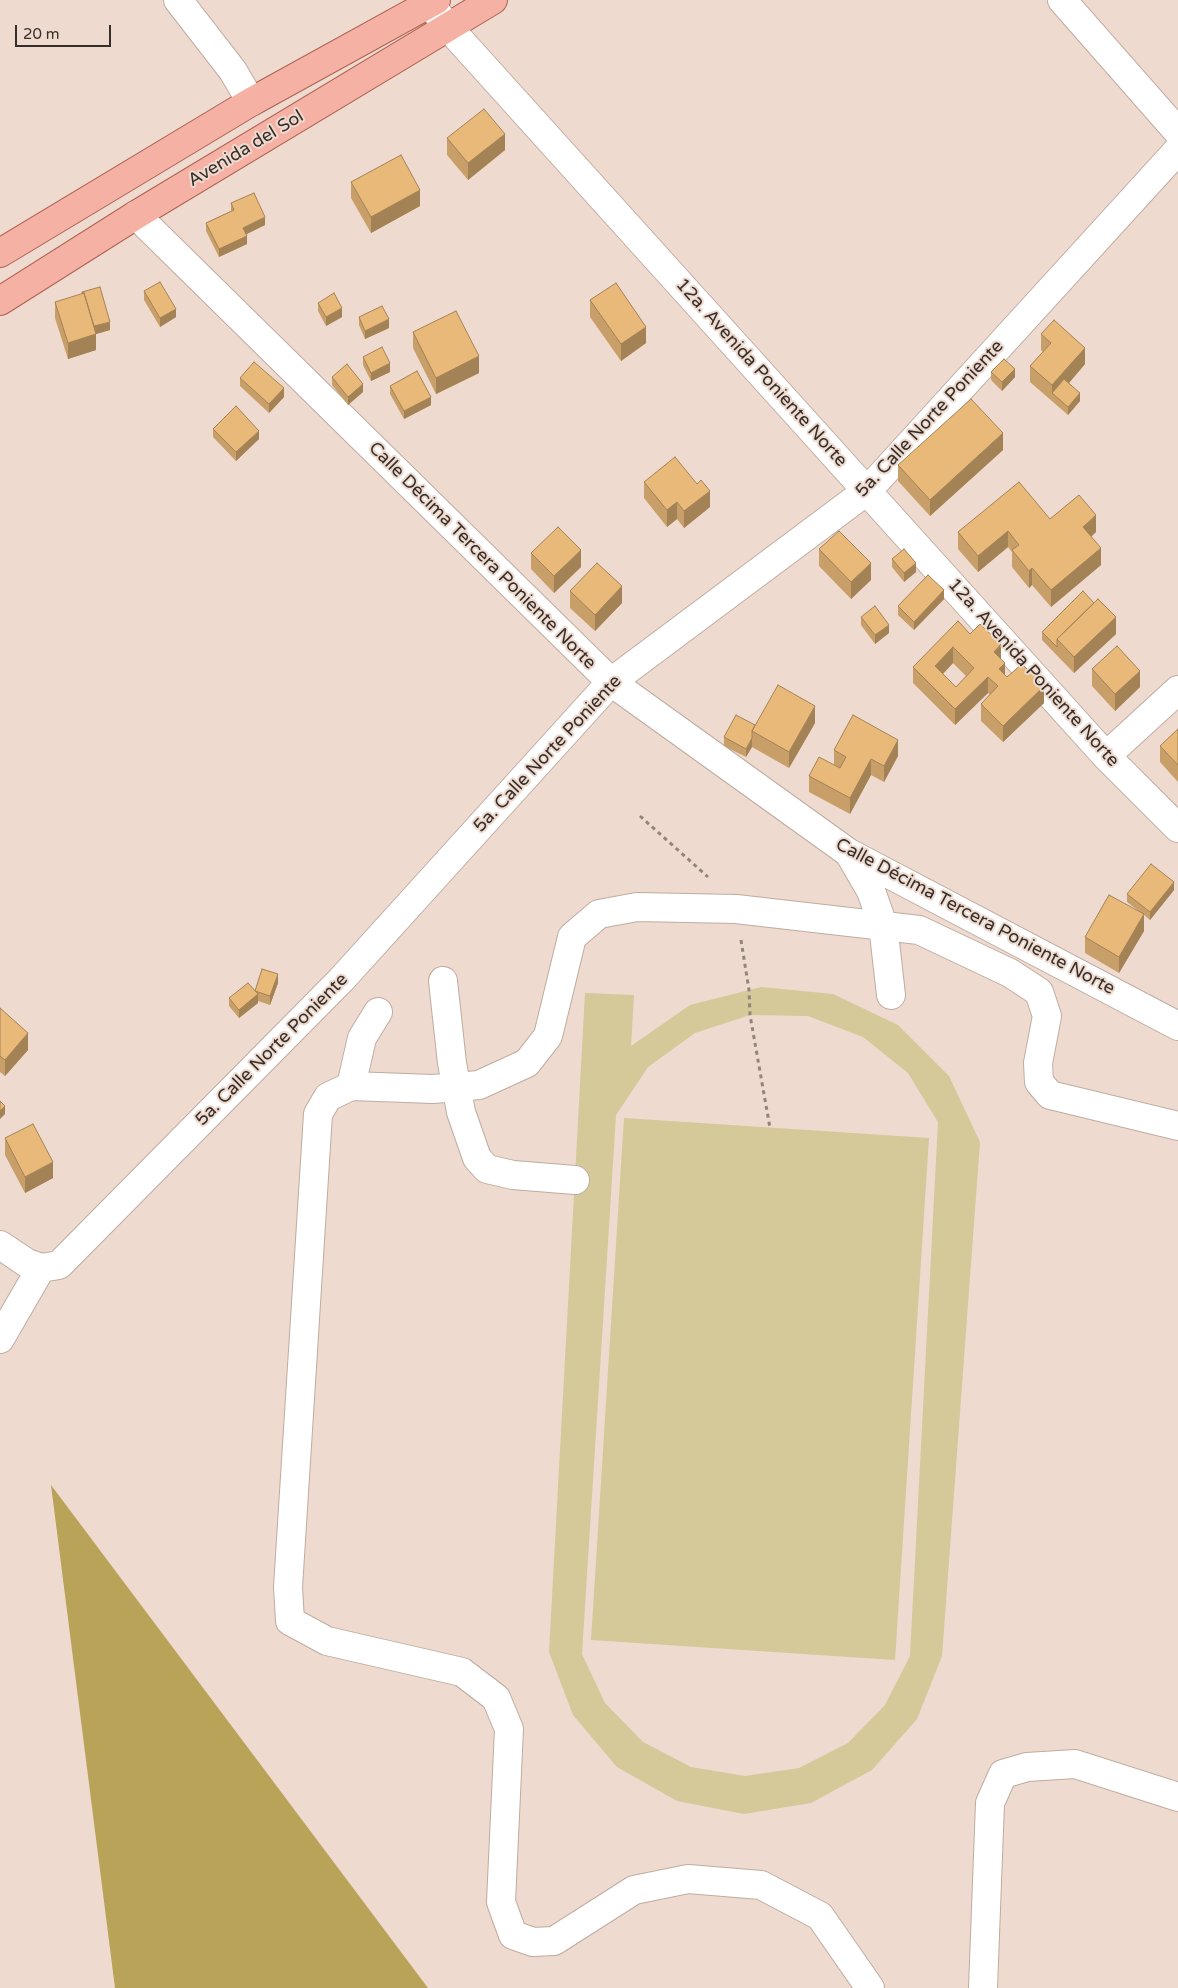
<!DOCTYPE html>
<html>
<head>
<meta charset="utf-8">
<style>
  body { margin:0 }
  #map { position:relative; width:1178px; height:1988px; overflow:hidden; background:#eedacf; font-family:"Varela Round",sans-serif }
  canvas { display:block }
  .scale { position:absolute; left:15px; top:25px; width:96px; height:22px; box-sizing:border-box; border:2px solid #352e29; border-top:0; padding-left:6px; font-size:15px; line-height:18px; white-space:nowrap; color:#352e29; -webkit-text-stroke:4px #eedacf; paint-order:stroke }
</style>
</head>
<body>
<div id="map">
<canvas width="1178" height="1988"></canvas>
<div class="scale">20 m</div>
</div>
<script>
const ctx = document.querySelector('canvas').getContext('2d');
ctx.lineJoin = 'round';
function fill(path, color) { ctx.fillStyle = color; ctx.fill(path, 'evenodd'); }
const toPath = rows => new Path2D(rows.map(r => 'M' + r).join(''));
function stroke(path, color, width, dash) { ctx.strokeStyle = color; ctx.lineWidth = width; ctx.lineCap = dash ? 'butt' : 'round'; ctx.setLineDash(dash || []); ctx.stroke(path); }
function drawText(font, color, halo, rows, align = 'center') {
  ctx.font = font + ' "Varela Round",sans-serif'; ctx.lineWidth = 4; ctx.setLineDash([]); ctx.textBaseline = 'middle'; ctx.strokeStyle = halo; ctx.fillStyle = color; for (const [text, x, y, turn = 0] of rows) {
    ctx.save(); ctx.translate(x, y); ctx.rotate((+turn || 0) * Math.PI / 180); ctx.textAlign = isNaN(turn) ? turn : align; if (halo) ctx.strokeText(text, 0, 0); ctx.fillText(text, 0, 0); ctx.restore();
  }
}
const green = toPath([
  [761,987,833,994,898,1025,949,1076,980,1142,942,1656,917,1719,872,1770,811,1803,744,1814,677,1801,617,1767,573,1715,549,1652,585,993,634,995,631,1046,690,1005],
  [750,1015,808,1016,863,1037,908,1073,938,1122,910,1656,885,1705,848,1743,799,1768,745,1776,691,1767,643,1742,605,1703,582,1654,616,1115,648,1067,695,1033],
  [624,1118,929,1138,895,1660,591,1640]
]);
const forest = toPath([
  [51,1485,428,1988,115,1988]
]);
const path = toPath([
  [640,816,708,877],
  [741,940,749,990,750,1015,770,1128]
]);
const minor = toPath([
  [178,0,233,71,251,102],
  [1062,0,1178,132],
  [430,4,448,27,1106,756,1178,828],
  [136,215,611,682,849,853,1178,1026],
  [1106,756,1178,690],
  [849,853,871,891,883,925,891,995],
  [443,981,452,1063,461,1112,477,1158,487,1169,513,1175,575,1180],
  [351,1086,362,1038,378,1012],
  [0,1245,27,1263,41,1268,59,1265,341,980,611,682,868,490,1178,150],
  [0,1339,41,1268],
  [870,1988,820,1916,761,1885,688,1879,634,1890,554,1941,533,1942,513,1935,501,1902,509,1729,496,1698,462,1672,327,1641,290,1621,288,1587,318,1114,328,1097,351,1086,433,1089,479,1085,527,1063,548,1036,572,937,599,914,637,907,736,909,919,930,1010,973,1039,992,1047,1016,1038,1063,1039,1082,1050,1095,1178,1126],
  [983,1988,990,1803,1003,1774,1027,1767,1075,1764,1178,1797]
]);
const major = toPath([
  [0,253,251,102,436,0],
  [0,301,136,215,493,0]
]);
const wall = toPath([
  [447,138,505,150,468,180,447,155],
  [351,182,420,206,371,233,351,198],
  [231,203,265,225,246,234,247,244,219,257,206,231,206,223,231,211],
  [144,291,176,317,160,327,144,300],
  [590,300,646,343,621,361,590,317],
  [55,302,110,330,96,334,96,350,68,359,55,318],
  [318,303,342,317,326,326,318,311],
  [359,317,389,328,365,339,359,325],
  [413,332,479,373,436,394,413,348],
  [1041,334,1085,364,1069,383,1080,401,1068,415,1030,382,1030,366,1043,352,1041,350],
  [363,357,390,372,371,381,363,365],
  [991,372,1015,377,1002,391,991,380],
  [332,377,363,392,348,405,332,385],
  [240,378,284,397,269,413,240,386],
  [390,386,431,405,404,419,390,394],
  [213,429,259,439,236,461,213,437],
  [1003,450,930,516,898,481,898,465],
  [644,482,697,484,710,507,684,528,677,519,667,527,644,498],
  [1050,519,1096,532,1091,537,1101,565,1051,607,1032,585,1029,588,1012,567,1012,552,1008,547,978,572,958,549,958,532],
  [819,549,871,580,851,599,819,566],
  [531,553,581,567,554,593,531,569],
  [892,559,916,572,904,582,892,567],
  [570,591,622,603,595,631,570,608],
  [944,599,914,630,898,615,898,606],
  [861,617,889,633,875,644,861,625],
  [1042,632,1116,634,1074,673,1042,640],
  [970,634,1001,660,1005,675,1007,677,1044,703,1003,742,981,721,981,704,990,695,988,693,955,725,913,683,913,667],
  [953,663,966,676,956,687,943,674],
  [1092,669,1140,687,1115,711,1092,686],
  [815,723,789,768,752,747,746,757,724,746,724,737,755,725],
  [1178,729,1178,782,1160,762,1160,746],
  [834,750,898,756,884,782,871,775,850,814,809,792,809,776,834,764],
  [1174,890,1150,920,1144,915,1144,931,1119,973,1085,953,1085,937,1140,912,1127,902,1127,894],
  [278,983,270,1005,258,1001,258,1003,239,1018,229,1006,229,998,255,991],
  [0,1008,28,1050,5,1076,0,1072],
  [5,1138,53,1178,25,1193,5,1155]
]);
const shadedWall = toPath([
  [505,134,505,150,468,180,468,163],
  [420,190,420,206,371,233,371,217],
  [265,217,265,225,243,236,243,228],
  [247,236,247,244,219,257,219,249],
  [342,308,342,317,326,326,326,317],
  [176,309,176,317,160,327,160,318],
  [389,319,389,328,365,339,365,331],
  [110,322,110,330,96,334,96,350,68,359,68,343,91,327],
  [646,327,646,343,621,361,621,344],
  [1085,348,1085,364,1057,397,1052,393,1052,385],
  [479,356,479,373,436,394,436,378],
  [390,363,390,372,371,381,371,373],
  [1015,369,1015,377,1002,391,1002,382],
  [363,384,363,392,348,405,348,397],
  [284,388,284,397,269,413,269,404],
  [1080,393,1080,401,1068,415,1068,407],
  [431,397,431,405,404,419,404,411],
  [259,431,259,439,236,461,236,452],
  [1003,433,1003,450,930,516,930,500],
  [710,491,710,507,684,528,684,511],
  [677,502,677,519,667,527,667,510],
  [1096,515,1096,532,1083,544,1083,527],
  [1008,531,1008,547,978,572,978,556],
  [1101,548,1101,565,1051,607,1051,590],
  [581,550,581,567,554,593,554,576],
  [871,563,871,580,851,599,851,582],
  [916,563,916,572,904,582,904,573],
  [1032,568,1032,585,1029,588,1029,571],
  [622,586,622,603,595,631,595,615],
  [944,590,944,599,914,630,914,622],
  [1116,617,1116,634,1074,673,1074,657],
  [889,625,889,633,875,644,875,635],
  [1001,644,1001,661,994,652],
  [953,647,953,663,935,682,935,666],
  [1005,663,1005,680,999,669],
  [1140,671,1140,687,1115,711,1115,694],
  [988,677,988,693,955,725,955,709],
  [1044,686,1044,703,1003,742,1003,726],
  [815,706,815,723,789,768,789,752],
  [752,738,752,747,746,757,746,749],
  [898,740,898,756,884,782,884,766],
  [871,759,871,775,850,814,850,798],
  [1174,882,1174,890,1150,920,1150,912],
  [1144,914,1144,931,1119,973,1119,957],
  [278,974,278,983,270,1005,270,996],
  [258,994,258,1003,239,1018,239,1010],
  [28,1033,28,1050,5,1076,5,1060],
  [5,1106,5,1114,0,1119,0,1111],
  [53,1162,53,1178,25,1193,25,1177]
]);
const building = toPath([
  [484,109,505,134,468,163,447,138,484,109],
  [401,155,420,190,371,217,351,182,401,155],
  [254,193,265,217,243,228,247,236,219,249,206,223,234,210,231,203,254,193],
  [160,282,176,309,160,318,144,291,160,282],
  [616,283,646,327,621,344,590,300,616,283],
  [100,287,110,322,94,326,84,293,82,293,82,292,100,287],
  [84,293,96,334,68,343,55,302,84,293],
  [334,293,342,308,326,317,318,303,334,293],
  [382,306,389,319,365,331,359,317,382,306],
  [456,311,479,356,436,378,413,332,456,311],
  [1054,320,1085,348,1052,385,1030,366,1051,343,1041,334,1054,320],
  [382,347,390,363,371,373,363,357,382,347],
  [1004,359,1015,369,1002,382,991,372,1004,359],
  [254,362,284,388,269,404,240,378,254,362],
  [347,364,363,384,348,397,332,377,347,364],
  [417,371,431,397,404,411,390,386,417,371],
  [1064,379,1080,393,1068,407,1052,393,1064,379],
  [971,399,1003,433,930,500,898,465,971,399],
  [236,406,259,431,236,452,213,429,236,406],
  [675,457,697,484,701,480,710,491,684,511,677,502,667,510,644,482,675,457],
  [1019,482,1050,519,1079,495,1096,515,1083,527,1101,548,1051,590,1032,568,1029,571,1012,550,1019,545,1008,531,978,556,958,532,1019,482],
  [558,527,581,550,554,576,531,553,558,527],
  [839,531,871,563,851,582,819,549,839,531],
  [904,549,916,563,904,573,892,559,904,549],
  [597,563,622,586,595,615,570,591,597,563],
  [928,575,944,590,914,622,898,606,928,575],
  [1083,591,1094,603,1057,639,1057,647,1042,632,1083,591],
  [1098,599,1116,617,1074,657,1057,639,1098,599],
  [875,606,889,625,875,635,861,617,875,606],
  [958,621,970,634,980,624,1001,644,994,652,1005,663,999,669,1007,677,1022,664,1044,686,1003,726,981,704,998,686,988,677,955,709,913,667,958,621],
  [953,647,974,668,956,687,935,666,953,647],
  [1117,646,1140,671,1115,694,1092,669,1117,646],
  [778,685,815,706,789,752,752,731,778,685],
  [736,715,755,725,752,731,752,738,746,749,724,737,736,715],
  [853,715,898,740,884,766,871,759,850,798,809,776,819,757,840,768,846,757,834,750,853,715],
  [1178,729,1178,765,1160,746,1178,729],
  [1151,864,1174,882,1150,912,1127,894,1151,864],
  [1109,895,1144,914,1119,957,1085,937,1109,895],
  [262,969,278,974,270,996,255,991,262,969],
  [248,983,258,994,239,1010,229,998,248,983],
  [0,1008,28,1033,5,1060,0,1056,0,1008],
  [0,1101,5,1106,0,1111,0,1101],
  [33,1124,53,1162,25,1177,5,1138,33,1124]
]);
const streetNames = [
  ["Avenida del Sol",246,149,-31],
  ["12a. Avenida Poniente Norte",761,373,48],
  ["5a. Calle Norte Poniente",930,419,-47],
  ["Calle Décima Tercera Poniente Norte",482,556,45],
  ["12a. Avenida Poniente Norte",1033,673,48],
  ["5a. Calle Norte Poniente",548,754,-47],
  ["Calle Décima Tercera Poniente Norte",975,917,28],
  ["5a. Calle Norte Poniente",272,1050,-45]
];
fill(green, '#d5c899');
fill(forest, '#b8a358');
stroke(minor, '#bfaca1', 30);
stroke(major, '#ae6152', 30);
stroke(path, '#92857d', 3, [4, 4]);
stroke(minor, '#fff', 28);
stroke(major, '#f5b1a4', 28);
fill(wall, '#c89f69');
fill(shadedWall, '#a38255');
fill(building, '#e9b97a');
stroke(building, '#a38255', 1);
drawText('18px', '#352e29', '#eedacf', streetNames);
</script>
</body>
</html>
